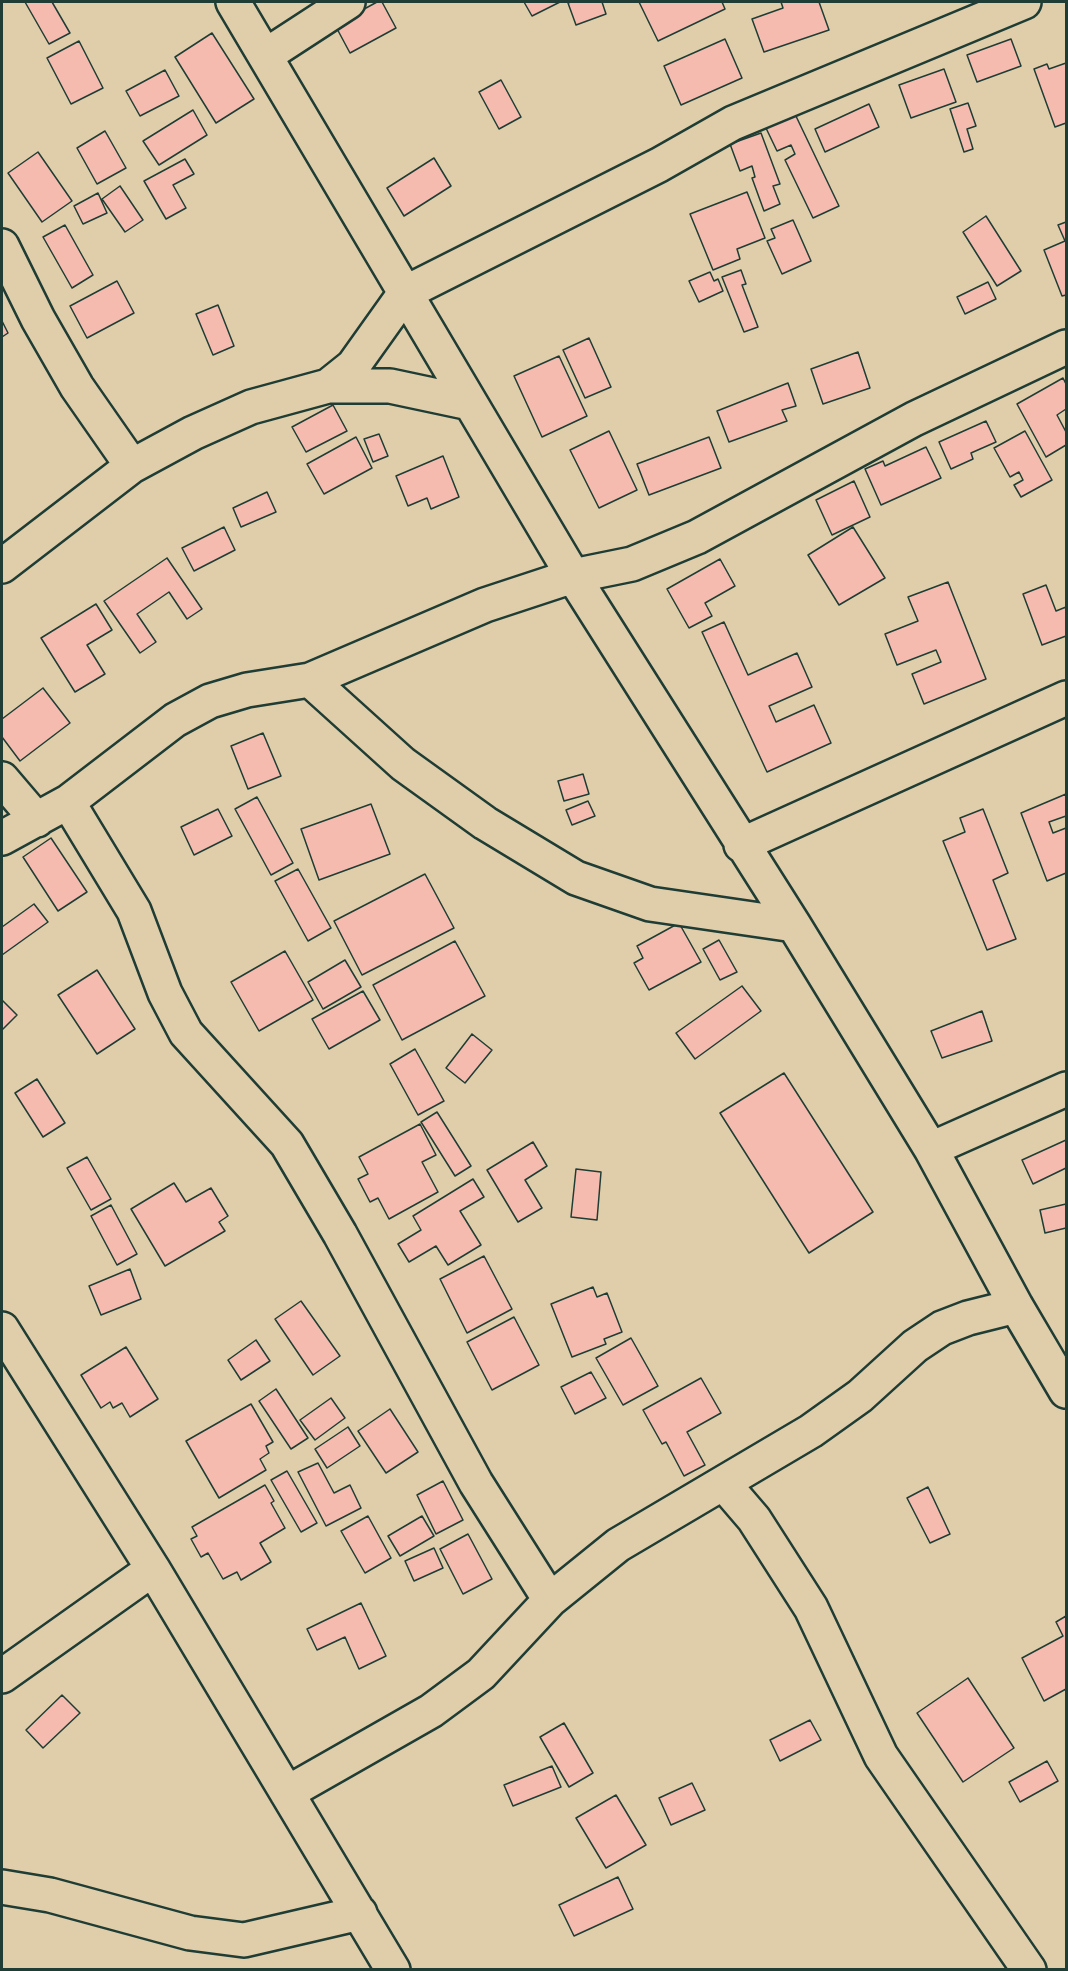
<!DOCTYPE html>
<html>
<head>
<meta charset="utf-8">
<style>
  body { margin:0 }
  #map { position:relative; width:1068px; height:1971px; overflow:hidden; background:#e0ceab; font-family:Dekko,sans-serif }
  canvas { display:block }
  .frame { position:absolute; inset:0; border:3px solid #1f3d34; pointer-events:none }
</style>
</head>
<body>
<div id="map">
<canvas width="1068" height="1971"></canvas>
<div class="frame"></div>
</div>
<script>
const ctx = document.querySelector('canvas').getContext('2d');
ctx.lineJoin = 'round';
function fill(path, color) { ctx.fillStyle = color; ctx.fill(path, 'evenodd'); }
const toPath = rows => new Path2D(rows.map(r => 'M' + r).join(''));
function stroke(path, color, width, dash) { ctx.strokeStyle = color; ctx.lineWidth = width; ctx.lineCap = dash ? 'butt' : 'round'; ctx.setLineDash(dash || []); ctx.stroke(path); }
const building = toPath([
  [25,2,52,2,70,33,49,44,25,2],
  [377,2,382,2,396,28,350,53,335,25,377,2],
  [524,2,560,2,532,16,524,2],
  [571,2,602,2,606,14,576,25,568,3,571,2],
  [639,2,722,2,725,9,658,41,639,2],
  [781,2,819,2,829,30,764,52,752,19,783,8,781,2],
  [212,33,254,99,216,123,175,57,212,33],
  [725,39,742,78,681,105,664,66,725,39],
  [1011,39,1021,66,977,82,967,55,1011,39],
  [79,41,103,88,71,104,47,58,79,41],
  [1066,63,1066,123,1055,127,1034,69,1047,64,1049,69,1066,63],
  [944,69,956,102,911,118,899,85,944,69],
  [165,70,179,96,140,116,126,91,165,70],
  [501,80,521,117,499,129,479,92,501,80],
  [968,103,976,126,967,129,973,149,964,152,950,109,968,103],
  [869,104,879,127,825,152,815,129,869,104],
  [193,110,207,135,159,165,143,141,193,110],
  [794,112,839,206,813,218,785,160,795,154,791,145,777,151,765,126,794,112],
  [105,131,126,168,97,184,77,148,105,131],
  [761,133,780,184,773,186,780,204,764,211,752,178,755,177,752,166,740,171,730,144,761,133],
  [38,152,72,201,42,222,8,173,38,152],
  [434,158,451,186,404,216,387,188,434,158],
  [185,159,194,174,173,185,186,208,166,219,144,181,185,159],
  [120,186,143,220,125,232,102,199,120,186],
  [747,192,765,238,737,249,740,259,713,270,690,214,747,192],
  [98,193,107,213,83,224,74,206,98,193],
  [986,216,1021,271,997,286,963,232,986,216],
  [793,220,811,261,782,274,767,241,775,238,771,229,793,220],
  [1066,222,1066,295,1062,296,1044,250,1065,241,1058,225,1066,222],
  [65,225,93,275,72,288,43,237,65,225],
  [741,270,746,284,742,285,758,327,744,332,722,277,741,270],
  [710,272,714,281,718,279,723,291,699,302,689,281,710,272],
  [117,281,134,313,87,338,70,306,117,281],
  [988,282,996,299,965,314,957,297,988,282],
  [218,305,234,346,213,355,196,314,218,305],
  [2,321,8,333,2,337,2,321],
  [589,338,611,387,585,398,563,350,589,338],
  [858,352,870,388,823,404,811,369,858,352],
  [559,356,587,416,542,437,514,376,559,356],
  [1063,378,1066,384,1066,409,1057,415,1066,432,1066,445,1046,457,1017,404,1063,378],
  [788,383,796,406,782,410,787,421,729,442,717,411,788,383],
  [333,405,347,431,306,452,292,427,333,405],
  [986,421,996,442,971,453,973,459,951,469,939,442,986,421],
  [609,431,637,490,599,508,570,450,609,431],
  [1025,431,1052,480,1021,497,1014,485,1023,480,1019,472,1010,477,994,448,1025,431],
  [379,434,388,456,373,462,364,439,379,434],
  [356,437,372,468,324,494,307,464,356,437],
  [709,437,721,468,649,495,637,464,709,437],
  [926,447,941,478,881,505,865,469,883,461,885,466,926,447],
  [443,456,459,497,431,509,427,498,408,506,396,476,443,456],
  [854,481,870,517,832,535,816,500,854,481],
  [267,492,276,512,241,527,233,508,267,492],
  [224,527,235,550,194,571,182,548,224,527],
  [853,527,885,578,839,605,808,555,853,527],
  [167,558,202,609,187,619,169,592,137,614,156,642,140,653,104,601,167,558],
  [720,559,735,586,705,603,712,616,689,628,667,589,720,559],
  [948,582,986,679,924,704,912,674,941,662,936,650,897,665,885,634,918,621,908,597,948,582],
  [1046,585,1056,611,1066,607,1066,636,1042,645,1023,594,1046,585],
  [96,604,112,630,87,645,105,674,75,692,41,638,96,604],
  [724,622,748,675,797,653,812,687,769,706,776,722,814,705,831,743,767,772,702,632,724,622],
  [43,688,70,723,20,761,2,737,2,719,43,688],
  [263,733,281,776,248,789,231,746,263,733],
  [583,774,589,794,564,801,558,781,583,774],
  [1066,794,1066,816,1049,822,1053,833,1066,828,1066,873,1047,881,1021,813,1066,794],
  [257,797,293,863,271,875,235,809,257,797],
  [588,801,595,816,572,825,566,810,588,801],
  [371,804,390,854,319,880,301,829,371,804],
  [218,809,232,836,194,855,181,827,218,809],
  [983,809,1008,873,993,880,1016,939,987,950,943,841,965,832,960,818,983,809],
  [51,838,87,892,58,911,23,857,51,838],
  [298,869,331,928,308,941,275,881,298,869],
  [425,874,454,928,362,975,334,921,425,874],
  [34,904,48,922,2,955,2,927,34,904],
  [679,923,701,962,649,990,634,963,643,958,637,946,679,923],
  [719,940,737,972,720,980,703,949,719,940],
  [455,941,485,996,402,1040,373,985,455,941],
  [285,951,313,1000,259,1031,231,982,285,951],
  [345,960,361,987,323,1009,308,982,345,960],
  [97,970,135,1029,97,1054,58,995,97,970],
  [742,986,761,1011,695,1059,676,1033,742,986],
  [363,991,380,1020,329,1049,312,1019,363,991],
  [2,1000,17,1015,2,1030,2,1000],
  [982,1011,992,1041,942,1058,931,1031,982,1011],
  [472,1034,492,1050,465,1083,446,1068,472,1034],
  [415,1049,444,1101,418,1115,390,1064,415,1049],
  [784,1073,873,1212,809,1253,720,1113,784,1073],
  [37,1079,65,1123,43,1137,15,1093,37,1079],
  [437,1112,471,1166,455,1176,421,1122,437,1112],
  [420,1124,436,1155,422,1162,438,1192,389,1219,378,1198,370,1202,358,1179,368,1174,359,1157,420,1124],
  [1066,1140,1066,1168,1033,1184,1022,1160,1066,1140],
  [533,1142,547,1166,525,1180,542,1208,518,1222,487,1170,533,1142],
  [87,1157,111,1199,91,1210,67,1168,87,1157],
  [576,1169,601,1172,597,1220,571,1217,576,1169],
  [473,1179,484,1197,460,1211,481,1245,448,1265,436,1246,409,1262,398,1244,421,1230,413,1216,473,1179],
  [174,1183,186,1202,211,1188,228,1216,219,1222,225,1231,165,1266,131,1209,174,1183],
  [1066,1204,1066,1228,1045,1233,1040,1210,1066,1204],
  [111,1205,137,1254,117,1265,91,1216,111,1205],
  [484,1256,512,1309,467,1333,440,1279,484,1256],
  [130,1269,141,1299,101,1315,89,1286,130,1269],
  [593,1287,597,1297,607,1293,622,1332,604,1339,606,1344,572,1357,551,1304,593,1287],
  [301,1301,340,1356,313,1375,275,1319,301,1301],
  [514,1317,539,1365,492,1390,467,1342,514,1317],
  [631,1338,658,1386,623,1405,596,1358,631,1338],
  [256,1340,270,1361,241,1380,228,1360,256,1340],
  [126,1347,158,1399,130,1417,122,1403,113,1408,110,1402,101,1408,81,1375,126,1347],
  [591,1372,606,1398,575,1414,561,1387,591,1372],
  [701,1378,721,1413,687,1432,705,1465,684,1476,666,1442,662,1444,643,1410,701,1378],
  [276,1389,308,1438,291,1449,259,1401,276,1389],
  [331,1398,345,1418,315,1440,300,1420,331,1398],
  [251,1404,273,1442,266,1446,269,1453,260,1459,266,1470,219,1498,186,1441,251,1404],
  [390,1409,418,1452,386,1473,358,1431,390,1409],
  [348,1427,360,1446,327,1468,315,1449,348,1427],
  [318,1463,334,1493,350,1485,361,1508,326,1526,298,1472,318,1463],
  [287,1471,317,1523,301,1532,271,1480,287,1471],
  [443,1481,463,1520,436,1534,417,1495,443,1481],
  [265,1485,274,1501,271,1503,285,1528,260,1543,271,1562,241,1580,237,1572,223,1579,208,1553,201,1557,191,1539,197,1536,192,1527,265,1485],
  [928,1487,950,1534,930,1543,907,1498,928,1487],
  [368,1516,391,1558,365,1573,341,1531,368,1516],
  [422,1516,434,1536,400,1556,388,1536,422,1516],
  [468,1534,492,1579,463,1594,440,1549,468,1534],
  [434,1548,443,1568,414,1581,405,1561,434,1548],
  [361,1603,386,1656,359,1669,345,1637,317,1650,307,1629,361,1603],
  [1066,1616,1066,1689,1044,1701,1022,1658,1063,1636,1056,1622,1066,1616],
  [968,1678,1014,1748,963,1782,917,1713,968,1678],
  [62,1695,80,1713,43,1748,26,1730,62,1695],
  [810,1720,821,1740,780,1761,770,1740,810,1720],
  [564,1723,593,1773,569,1787,540,1737,564,1723],
  [1047,1761,1058,1781,1020,1802,1009,1782,1047,1761],
  [552,1766,561,1787,513,1806,504,1785,552,1766],
  [692,1783,705,1810,671,1825,659,1798,692,1783],
  [616,1795,646,1845,606,1868,576,1818,616,1795],
  [618,1877,633,1909,574,1936,559,1905,618,1877]
]);
const minor = toPath([
  [233,2,573,576,794,925,931,1149,1016,1306,1066,1391],
  [265,56,348,2],
  [2,246,38,319,77,387,132,466],
  [328,386,390,386,470,403],
  [2,566,132,466,193,433,251,407,328,386,353,366,405,293,659,165,733,123,1024,2],
  [310,680,403,764,485,823,576,878,650,904,794,925],
  [2,779,37,820],
  [68,802,134,911,165,993,186,1033,287,1144,340,1234,476,1483,550,1600],
  [2,838,68,802,175,720,210,701,247,690,310,680,485,605,573,576,632,564,697,537,914,419,1066,347],
  [741,845,1066,698],
  [931,1149,1066,1089],
  [2,1329,153,1569,393,1970],
  [724,1484,754,1519,811,1608,881,1756,1029,1970],
  [2,1676,153,1569],
  [287,1793,431,1711,481,1674,550,1600,618,1545,811,1431,860,1396,915,1346,942,1328,968,1318,1016,1306],
  [2,1887,50,1895,190,1933,244,1940,360,1913]
]);
fill(building, '#f5bbae');
stroke(building, '#1f3d34', 1.5);
stroke(minor, '#1f3d34', 38);
stroke(minor, '#e0ceab', 33);
</script>
</body>
</html>
